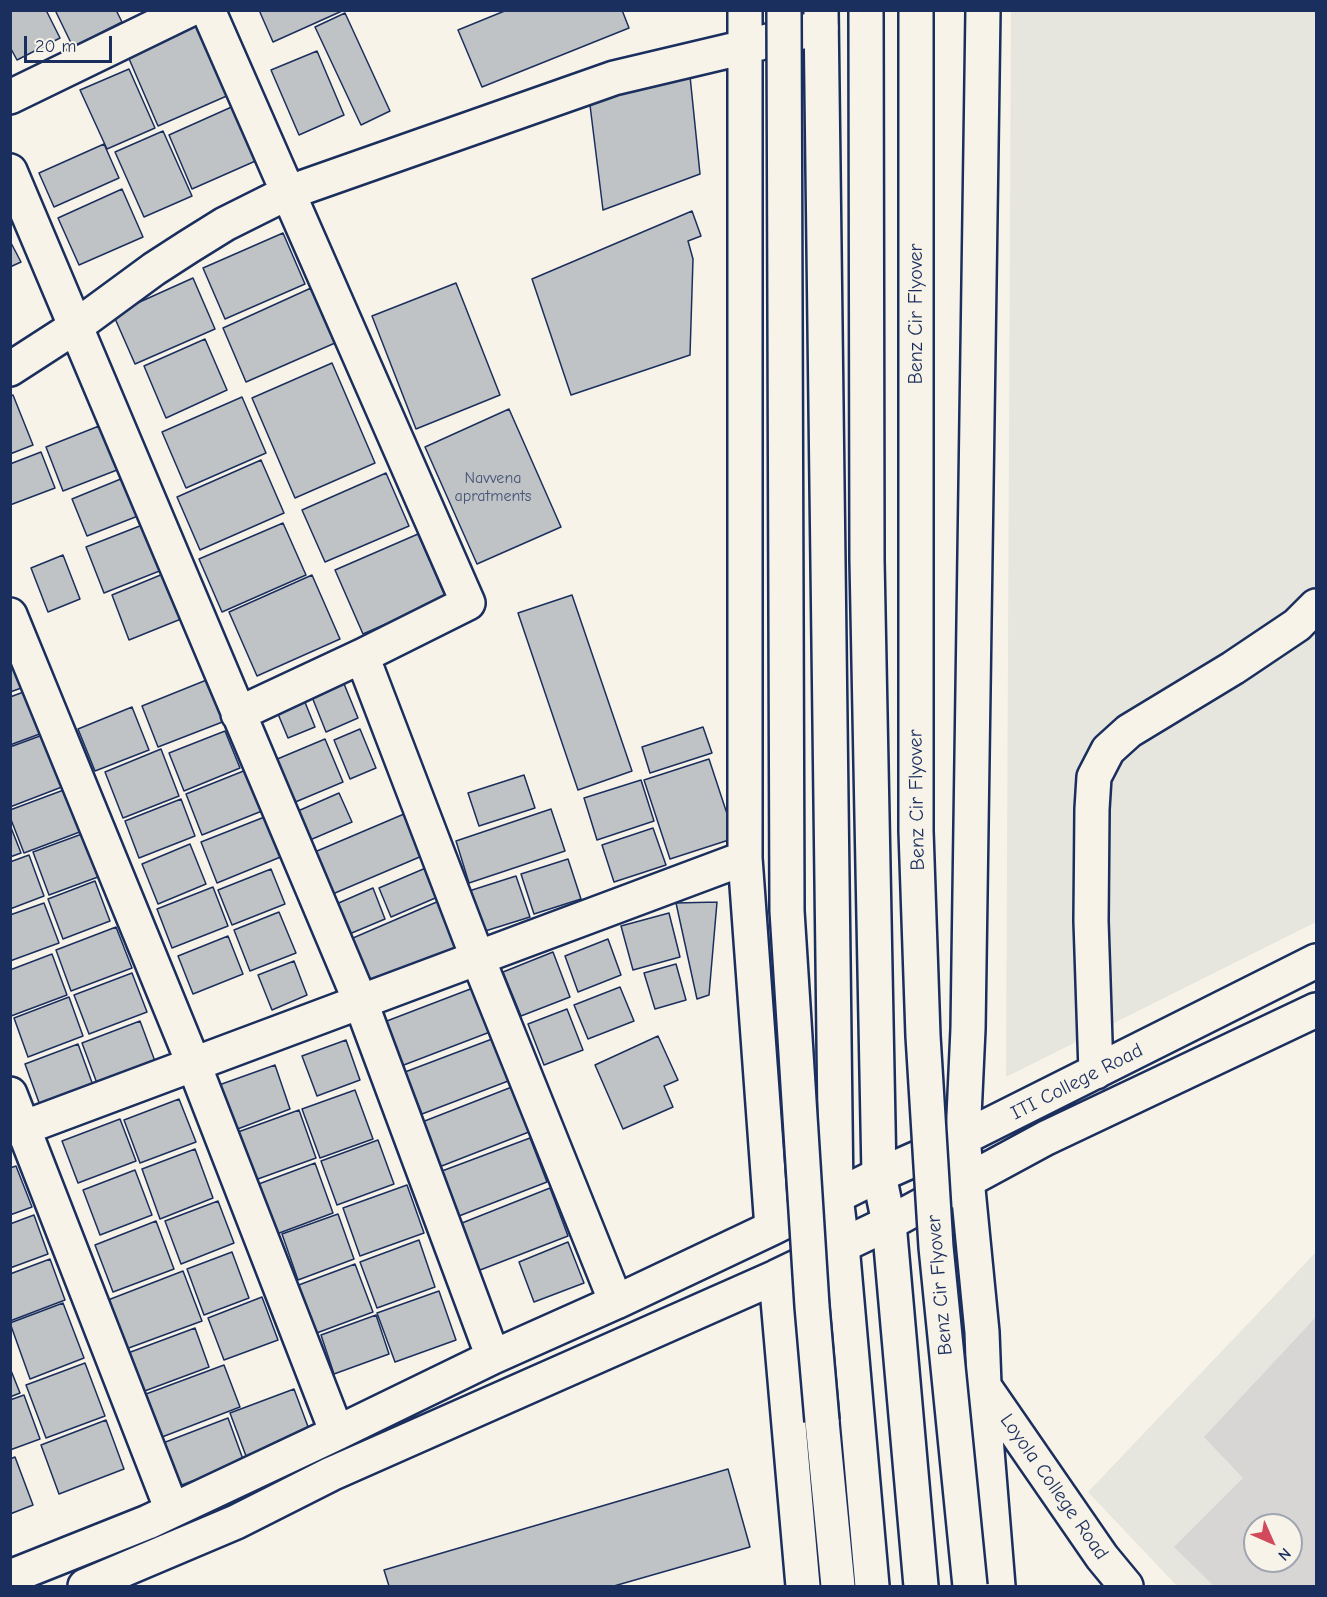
<!DOCTYPE html>
<html>
<head>
<meta charset="utf-8">
<style>
  body { margin:0 }
  #map { position:relative; width:1327px; height:1597px; overflow:hidden; background:#f7f3e8; font-family:"Comic Neue",sans-serif }
  canvas { display:block }
  .frame { position:absolute; inset:0; border:12px solid #1b2f5e; pointer-events:none }
  .north { position:absolute; left:1243px; top:1513px; width:60px; height:60px; box-sizing:border-box; background:#f7f3e8; border:2px solid #9fa5b1; border-radius:50%; rotate:135deg; font-size:16px; font-weight:700; line-height:24px; text-align:center; color:#1b2f5e }
  .north::after { content:''; display:block; margin:auto; width:21px; height:27px; background:#d1495b; clip-path:polygon(50% 0,100% 100%,50% 72%,0 100%) }
  .scale { position:absolute; left:24px; top:36px; width:88px; height:27px; box-sizing:border-box; border:3px solid #1b2f5e; border-top:0; padding-left:8px; font-size:18px; line-height:21px; white-space:nowrap; color:#1b2f5e; -webkit-text-stroke:4px #f7f3e8; paint-order:stroke }
</style>
</head>
<body>
<div id="map">
<canvas width="1327" height="1597"></canvas>
<div class="frame"></div>
<div class="north">N</div>
<div class="scale">20 m</div>
</div>
<script>
const ctx = document.querySelector('canvas').getContext('2d');
ctx.lineJoin = 'round';
function fill(path, color) { ctx.fillStyle = color; ctx.fill(path, 'evenodd'); }
const toPath = rows => new Path2D(rows.map(r => 'M' + r).join(''));
function stroke(path, color, width, dash) { ctx.strokeStyle = color; ctx.lineWidth = width; ctx.lineCap = dash ? 'butt' : 'round'; ctx.setLineDash(dash || []); ctx.stroke(path); }
function drawText(font, color, halo, rows, align = 'center') {
  ctx.font = font + ' "Comic Neue",sans-serif'; ctx.lineWidth = 4.5; ctx.setLineDash([]); ctx.textBaseline = 'middle'; ctx.strokeStyle = halo; ctx.fillStyle = color; for (const [text, x, y, turn = 0] of rows) {
    ctx.save(); ctx.translate(x, y); ctx.rotate((+turn || 0) * Math.PI / 180); ctx.textAlign = isNaN(turn) ? turn : align; if (halo) ctx.strokeText(text, 0, 0); ctx.fillText(text, 0, 0); ctx.restore();
  }
}
const built = toPath([
  [1011,11,1316,11,1316,922,1006,1077],
  [1316,1252,1316,1586,1177,1586,1088,1492],
  [1255,1525,1291,1525,1291,1561,1255,1561]
]);
const green = toPath([
  [1316,1317,1316,1586,1214,1586,1174,1547,1243,1478,1204,1437],
  [1255,1525,1291,1525,1291,1561,1255,1561]
]);
const building = toPath([
  [10,10,46,10,60,38,17,60,10,47,10,10],
  [55,10,116,10,122,22,73,47,55,10],
  [259,10,342,10,342,11,273,42,259,10],
  [507,10,622,10,629,28,482,87,458,30,507,10],
  [345,13,390,111,361,125,315,27,345,13],
  [197,23,229,95,158,126,127,54,197,23],
  [317,51,344,115,299,135,271,70,317,51],
  [129,69,155,128,107,149,80,90,129,69],
  [690,76,700,174,603,210,588,89,690,76],
  [236,105,260,159,192,189,169,135,236,105],
  [163,131,192,196,144,217,115,152,163,131],
  [104,144,119,178,54,207,39,173,104,144],
  [122,189,143,237,79,265,58,218,122,189],
  [692,211,701,236,688,241,693,259,690,355,571,395,532,279,692,211],
  [283,233,305,284,225,319,203,268,283,233],
  [10,241,21,262,10,267,10,241],
  [193,278,215,329,135,364,113,314,193,278],
  [456,283,500,395,416,429,372,316,456,283],
  [311,288,335,343,246,382,223,328,311,288],
  [205,339,227,390,166,418,144,366,205,339],
  [332,363,375,463,295,498,252,398,332,363],
  [13,395,33,445,10,454,10,396,13,395],
  [242,397,266,453,186,488,162,432,242,397],
  [509,409,561,527,477,564,425,447,509,409],
  [99,426,117,470,63,491,46,447,99,426],
  [41,452,55,488,10,505,10,464,41,452],
  [261,460,284,513,200,550,177,497,261,460],
  [386,473,409,526,325,562,302,510,386,473],
  [128,476,143,514,87,536,72,499,128,476],
  [150,522,167,568,104,593,86,547,150,522],
  [283,523,306,575,222,612,199,559,283,523],
  [418,534,446,598,363,634,335,570,418,534],
  [63,555,80,599,48,612,31,568,63,555],
  [163,574,181,619,129,640,112,595,163,574],
  [312,575,340,639,257,676,229,612,312,575],
  [572,595,632,771,578,790,518,613,572,595],
  [10,634,30,685,10,692,10,634],
  [340,674,358,718,326,732,308,687,340,674],
  [209,679,225,721,158,747,142,706,209,679],
  [29,690,45,732,10,745,10,697,29,690],
  [300,690,315,727,288,738,273,702,300,690],
  [132,707,149,750,95,771,78,729,132,707],
  [703,727,712,753,650,773,642,747,703,727],
  [360,729,376,768,350,779,334,740,360,729],
  [225,731,240,768,184,791,169,753,225,731],
  [48,733,67,785,10,807,10,747,48,733],
  [325,739,343,782,293,803,275,760,325,739],
  [161,749,179,796,123,818,105,772,161,749],
  [709,759,735,838,670,859,644,780,709,759],
  [246,770,262,811,202,835,186,794,246,770],
  [524,775,535,808,479,826,468,793,524,775],
  [641,780,654,821,597,840,584,798,641,780],
  [69,788,85,830,24,853,10,817,10,810,69,788],
  [339,793,352,822,310,840,298,811,339,793],
  [181,799,195,836,139,858,125,821,181,799],
  [551,809,565,851,469,883,456,841,551,809],
  [404,814,422,856,328,896,310,854,404,814],
  [267,816,283,856,217,883,201,842,267,816],
  [10,825,21,853,10,857,10,825],
  [653,828,666,865,614,882,602,845,653,828],
  [82,834,98,877,49,895,33,852,82,834],
  [190,844,206,884,158,904,142,864,190,844],
  [29,855,44,896,10,909,10,862,29,855],
  [568,859,581,899,534,914,521,874,568,859],
  [428,867,440,896,391,917,379,888,428,867],
  [271,869,285,904,232,925,218,890,271,869],
  [516,876,530,917,482,932,469,891,516,876],
  [95,881,110,921,63,939,48,899,95,881],
  [213,887,228,926,172,948,157,909,213,887],
  [373,888,385,919,347,935,334,905,373,888],
  [439,901,458,948,365,987,346,941,439,901],
  [717,902,709,995,697,999,676,903,717,902],
  [44,903,59,943,10,961,10,915,44,903],
  [279,912,296,953,250,971,234,930,279,912],
  [669,913,680,957,633,970,621,926,669,913],
  [116,927,132,968,71,991,56,950,116,927],
  [228,936,243,974,193,994,178,956,228,936],
  [608,939,621,975,578,992,565,956,608,939],
  [553,952,570,997,521,1016,503,972,553,952],
  [52,954,67,995,11,1016,10,970,52,954],
  [294,961,307,995,272,1010,258,975,294,961],
  [676,964,686,1000,655,1009,644,973,676,964],
  [132,973,147,1012,89,1034,74,995,132,973],
  [620,987,634,1021,588,1039,574,1005,620,987],
  [473,988,490,1032,396,1068,379,1024,473,988],
  [69,997,83,1036,28,1057,14,1018,69,997],
  [567,1009,583,1050,544,1065,528,1024,567,1009],
  [140,1021,156,1064,98,1086,82,1043,140,1021],
  [500,1036,516,1078,422,1114,405,1072,500,1036],
  [658,1036,678,1080,664,1086,673,1107,623,1129,595,1065,658,1036],
  [346,1040,360,1080,317,1096,302,1056,346,1040],
  [78,1044,94,1088,41,1108,25,1064,78,1044],
  [275,1065,290,1109,235,1130,219,1085,275,1065],
  [517,1085,534,1130,434,1169,417,1124,517,1085],
  [355,1090,373,1139,320,1158,302,1109,355,1090],
  [179,1099,196,1142,140,1163,124,1120,179,1099],
  [299,1110,316,1158,255,1180,238,1132,299,1110],
  [120,1119,136,1161,78,1183,62,1141,120,1119],
  [530,1138,547,1182,459,1216,442,1171,530,1138],
  [378,1140,394,1184,337,1205,321,1161,378,1140],
  [195,1149,213,1198,160,1219,142,1169,195,1149],
  [315,1163,333,1213,274,1235,256,1185,315,1163],
  [16,1166,32,1207,10,1215,10,1168,16,1166],
  [135,1170,152,1215,100,1235,83,1190,135,1170],
  [407,1185,424,1233,360,1256,343,1208,407,1185],
  [550,1188,568,1236,475,1272,457,1225,550,1188],
  [218,1201,234,1243,181,1264,165,1221,218,1201],
  [338,1214,354,1259,298,1280,282,1234,338,1214],
  [34,1215,48,1254,10,1268,10,1224,34,1215],
  [156,1221,174,1269,113,1292,95,1245,156,1221],
  [419,1240,435,1287,377,1308,360,1262,419,1240],
  [568,1242,584,1283,534,1302,519,1262,568,1242],
  [232,1252,249,1298,204,1315,187,1269,232,1252],
  [50,1259,65,1300,10,1321,10,1274,50,1259],
  [355,1264,373,1312,314,1334,296,1286,355,1264],
  [183,1271,202,1321,126,1349,108,1300,183,1271],
  [439,1291,456,1340,395,1362,377,1313,439,1291],
  [262,1297,278,1340,224,1360,208,1318,262,1297],
  [63,1303,84,1358,30,1379,10,1323,63,1303],
  [376,1315,389,1354,334,1374,321,1335,376,1315],
  [195,1328,209,1367,142,1392,128,1353,195,1328],
  [85,1363,105,1416,46,1438,26,1385,85,1363],
  [224,1365,240,1407,162,1437,146,1394,224,1365],
  [10,1368,20,1393,10,1397,10,1368],
  [294,1389,310,1432,246,1456,230,1413,294,1389],
  [24,1395,40,1439,10,1450,10,1400,24,1395],
  [228,1418,244,1462,179,1486,163,1443,228,1418],
  [106,1420,124,1469,59,1494,41,1445,106,1420],
  [15,1457,33,1505,10,1514,10,1459,15,1457],
  [728,1469,750,1547,614,1586,389,1586,384,1570,728,1469]
]);
const minor = toPath([
  [208,10,468,603,362,656,238,714],
  [745,10,745,858,772,1228],
  [983,10,968,1029,963,1138,982,1332,986,1438,998,1586],
  [10,97,189,10],
  [10,171,361,1003,493,1357],
  [10,369,75,327,154,269,188,247,225,224,287,193,614,78,745,47,821,27],
  [10,615,194,1065,337,1433],
  [362,656,478,959,616,1302],
  [1096,1072,1091,921,1092,809,1094,777,1108,750,1129,731,1233,668,1297,625,1316,606],
  [10,1094,172,1510],
  [23,1128,745,858],
  [776,1277,803,1586],
  [984,1386,1102,1557,1126,1586],
  [10,1577,148,1522,337,1433,493,1357,616,1302,772,1228,879,1175,963,1138,1316,961],
  [85,1586,236,1522,331,1474,776,1277,889,1223,1046,1138,1316,1010]
]);
const major = toPath([
  [821,10,836,1197,842,1245,872,1586],
  [866,10,867,560,879,1175,889,1223,921,1586],
  [822,1421,838,1586]
]);
const majorBridge = toPath([
  [784,10,787,911,812,1306,822,1421],
  [916,10,916,831,923,1036,936,1247,970,1586]
]);
const numberNames = [
  ["Navvena",493,478],
  ["apratments",493,496]
];
const streetNames = [
  ["Benz Cir Flyover",916,314,-90],
  ["Benz Cir Flyover",917,800,-91],
  ["ITI College Road",1077,1082,-27],
  ["Benz Cir Flyover",940,1285,-95],
  ["Loyola College Road",1054,1487,55]
];
fill(built, '#e6e5de');
fill(green, '#d7d6d4');
fill(building, '#c0c3c5');
stroke(building, '#1b2f5e', 1.5);
stroke(minor, '#1b2f5e', 38);
stroke(major, '#1b2f5e', 38);
stroke(minor, '#f7f3e8', 33);
stroke(major, '#f7f3e8', 33);
stroke(majorBridge, '#1b2f5e', 38, []);
stroke(majorBridge, '#f7f3e8', 33);
drawText('16px', '#445478', null, numberNames);
drawText('20px', '#1b2f5e', '#f7f3e8', streetNames);
</script>
</body>
</html>
